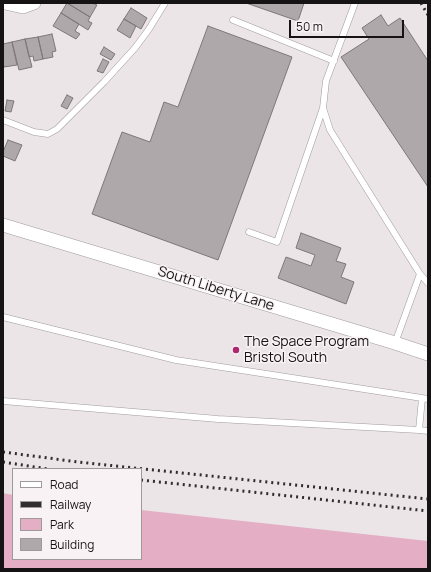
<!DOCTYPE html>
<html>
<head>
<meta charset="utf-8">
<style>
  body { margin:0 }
  #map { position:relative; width:431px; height:572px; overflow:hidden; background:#ebe5e7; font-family:Manrope,sans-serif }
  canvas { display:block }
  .frame { position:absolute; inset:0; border:4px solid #151313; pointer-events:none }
  .legend { position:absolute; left:12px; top:468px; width:130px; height:92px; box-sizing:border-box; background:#f9f2f4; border:1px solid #9e999a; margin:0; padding:5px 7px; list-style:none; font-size:12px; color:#151313 }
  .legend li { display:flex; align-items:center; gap:8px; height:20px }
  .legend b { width:20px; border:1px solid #9e999a }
  .scale { position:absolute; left:289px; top:20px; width:115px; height:18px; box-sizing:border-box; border:2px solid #151313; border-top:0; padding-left:5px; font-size:12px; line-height:14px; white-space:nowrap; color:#151313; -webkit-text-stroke:3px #f9f2f4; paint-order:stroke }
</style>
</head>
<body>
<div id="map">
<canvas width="431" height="572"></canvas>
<div class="frame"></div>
<ul class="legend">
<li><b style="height:5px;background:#fff"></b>Road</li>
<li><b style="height:5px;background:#2f2d2d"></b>Railway</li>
<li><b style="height:11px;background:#e4aec5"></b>Park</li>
<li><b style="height:11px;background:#aea8aa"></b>Building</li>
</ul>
<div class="scale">50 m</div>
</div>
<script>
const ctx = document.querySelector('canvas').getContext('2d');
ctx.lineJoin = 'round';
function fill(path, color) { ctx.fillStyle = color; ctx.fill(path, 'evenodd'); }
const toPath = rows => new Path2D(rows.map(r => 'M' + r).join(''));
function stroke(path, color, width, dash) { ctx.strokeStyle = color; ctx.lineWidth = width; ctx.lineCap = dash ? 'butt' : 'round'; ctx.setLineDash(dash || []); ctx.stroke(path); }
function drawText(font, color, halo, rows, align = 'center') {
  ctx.font = font + ' Manrope,sans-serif'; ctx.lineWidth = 3; ctx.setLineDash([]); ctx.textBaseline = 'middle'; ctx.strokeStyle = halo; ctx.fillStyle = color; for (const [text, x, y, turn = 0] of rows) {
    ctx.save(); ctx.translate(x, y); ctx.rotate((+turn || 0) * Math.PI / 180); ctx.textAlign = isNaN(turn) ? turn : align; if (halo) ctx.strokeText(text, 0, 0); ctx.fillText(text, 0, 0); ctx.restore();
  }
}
const green = toPath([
  [3,493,13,495,13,559,141,559,141,510,428,541,428,569,3,569]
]);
const building = toPath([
  [67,3,90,17,88,21,92,23,88,30,61,13,67,3],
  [67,3,92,3,97,5,90,17,67,3],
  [246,3,304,3,298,21,246,3],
  [131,8,147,18,141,29,124,19,131,8],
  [61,13,79,24,75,31,80,34,76,39,53,26,61,13],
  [381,15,388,26,400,18,428,61,428,187,341,57,369,39,362,28,381,15],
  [124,19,136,26,130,38,117,30,124,19],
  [208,26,292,57,218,260,92,214,122,132,150,142,164,102,178,107,208,26],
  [52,34,56,51,52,52,53,57,43,59,38,37,52,34],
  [38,37,43,59,34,61,33,56,29,57,25,39,38,37],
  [25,39,32,67,19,70,12,42,25,39],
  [12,42,17,65,4,67,3,62,3,44,12,42],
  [104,47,115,54,111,60,100,54,104,47],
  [103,59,109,62,103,73,97,71,103,59],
  [67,95,73,98,67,109,61,106,67,95],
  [7,100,14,101,11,112,5,111,7,100],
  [8,140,22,145,15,161,3,156,3,152,8,140],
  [301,233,341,248,336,261,346,264,341,277,354,282,346,304,278,278,286,257,311,266,315,255,296,248,301,233]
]);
const lane = toPath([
  [355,3,326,81,323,108,330,130,420,274,428,283],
  [233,20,334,61],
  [3,120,34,132,48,134,57,129,104,82,135,48,149,29,165,3],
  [249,232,277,242,323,108],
  [3,317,176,360,422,398],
  [395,343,420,274],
  [428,399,422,398,419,430,428,431],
  [3,401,218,419,419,430]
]);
const street = toPath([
  [5,3,23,7,34,3],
  [3,225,395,343,428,354]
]);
const rail = toPath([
  [421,3,428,15],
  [3,452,78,462,428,499],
  [3,462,48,469],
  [141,480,428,511]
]);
const markers = [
  [236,350,4,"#ab2770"]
];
const streetNames = [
  ["South Liberty Lane",216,289,17]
];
const poiNames = [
  ["The Space Program",244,342],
  ["Bristol South",244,358]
];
fill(green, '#e4aec5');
fill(building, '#aea8aa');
stroke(building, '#7d7779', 1);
stroke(lane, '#a19b9e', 7);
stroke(street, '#a19b9e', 14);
stroke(lane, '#fff', 6);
stroke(street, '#fff', 13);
stroke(rail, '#2f2d2d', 3, [2, 4]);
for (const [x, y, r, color] of markers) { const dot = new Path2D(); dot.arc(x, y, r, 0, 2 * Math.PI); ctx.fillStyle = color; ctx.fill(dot); stroke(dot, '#f9f2f4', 1.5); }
drawText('14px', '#151313', '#f9f2f4', streetNames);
drawText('14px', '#151313', '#f9f2f4', poiNames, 'left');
</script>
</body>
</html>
